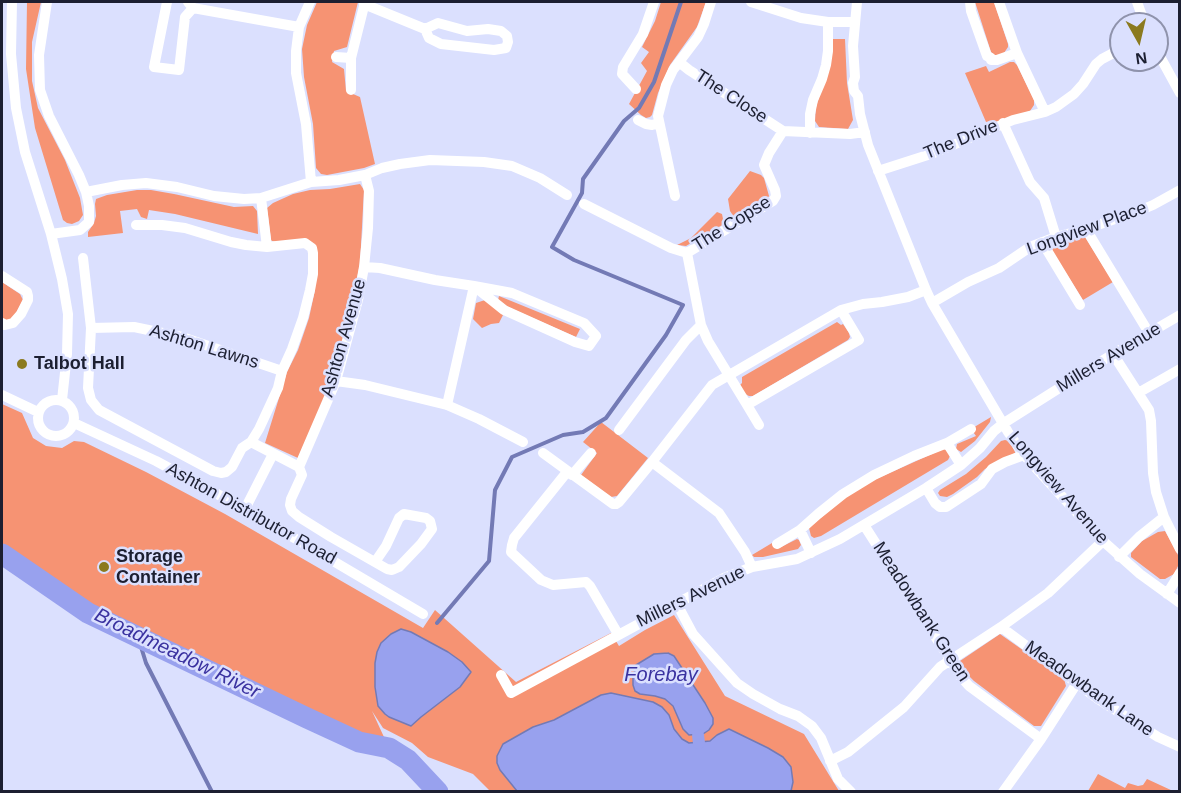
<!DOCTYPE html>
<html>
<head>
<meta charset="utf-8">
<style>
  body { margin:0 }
  #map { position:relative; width:1181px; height:793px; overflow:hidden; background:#dbe0fe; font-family:Helvetica,sans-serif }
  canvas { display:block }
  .frame { position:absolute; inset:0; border:3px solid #1c1f31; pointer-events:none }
  .north { position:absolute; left:1109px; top:12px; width:60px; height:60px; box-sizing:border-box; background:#dbe0fe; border:2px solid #8f93ac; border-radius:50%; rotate:172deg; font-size:16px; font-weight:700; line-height:24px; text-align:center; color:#1c1f31 }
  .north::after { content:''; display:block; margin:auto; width:21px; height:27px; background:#8b7a1f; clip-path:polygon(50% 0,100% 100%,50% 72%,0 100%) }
</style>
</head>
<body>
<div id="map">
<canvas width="1181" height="793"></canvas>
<div class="frame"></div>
<div class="north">N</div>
</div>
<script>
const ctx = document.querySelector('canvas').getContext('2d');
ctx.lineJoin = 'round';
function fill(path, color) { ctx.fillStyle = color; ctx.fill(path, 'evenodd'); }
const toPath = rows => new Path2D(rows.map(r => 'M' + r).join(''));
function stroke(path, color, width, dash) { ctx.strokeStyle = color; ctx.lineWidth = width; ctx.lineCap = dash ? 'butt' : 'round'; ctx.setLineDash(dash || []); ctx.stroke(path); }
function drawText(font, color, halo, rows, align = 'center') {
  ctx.font = font + ' Helvetica,sans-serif'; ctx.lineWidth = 5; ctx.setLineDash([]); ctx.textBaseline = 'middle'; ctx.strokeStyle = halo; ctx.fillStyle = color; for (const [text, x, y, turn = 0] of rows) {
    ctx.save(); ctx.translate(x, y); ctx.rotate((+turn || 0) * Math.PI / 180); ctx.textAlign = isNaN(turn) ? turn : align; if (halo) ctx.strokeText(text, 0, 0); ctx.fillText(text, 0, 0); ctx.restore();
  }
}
const green = toPath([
  [27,2,41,2,32,42,32,81,38,108,65,160,80,198,83,215,79,221,72,224,67,223,63,220,35,128,26,69],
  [317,2,358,2,347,47,334,51,332,62,344,69,346,91,360,97,375,164,364,168,327,175,321,174,316,168,313,124,304,77,302,49,307,25],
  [661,2,706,2,697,27,670,65,658,93,652,115,650,117,646,118,641,115,629,104,647,71,641,63,649,52,642,47,655,21],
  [975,2,994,2,1008,44,1008,47,1004,53,996,56,991,52],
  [833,39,845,39,847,83,853,120,848,129,819,127,815,121,816,107,832,55],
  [1010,62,1014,62,1017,65,1034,100,1034,105,1030,111,991,125,990,121,986,122,965,73,986,66,989,72],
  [750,171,761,175,764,178,769,196,767,199,739,217,734,217,730,211,728,199],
  [360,184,364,190,360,264,346,331,332,380,298,458,265,443,287,372,298,350,309,318,315,290,316,250,272,241,271,240,267,208,273,203,293,194,310,190,330,189],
  [137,190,151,190,174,194,234,207,253,206,257,211,258,234,175,214,149,210,147,219,141,217,137,209,120,211,123,233,88,237,88,232,94,223,96,216,95,204,96,199,107,195],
  [717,212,722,214,724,224,686,246,677,245,691,238],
  [1082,236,1085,237,1113,282,1083,300,1051,249,1058,242],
  [2,282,20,294,23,300,12,320,9,321,2,318],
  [499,296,580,329,576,337,508,307,498,300],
  [485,300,503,315,499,323,491,324,482,328,473,319,476,303],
  [837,322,841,325,843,324,849,333,850,337,848,340,753,396,749,396,745,394,740,385,742,383,742,377],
  [2,404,22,413,33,438,46,446,62,448,74,441,84,442,146,472,225,514,423,628,435,610,516,682,611,633,619,646,645,630,674,615,725,696,804,734,839,791,490,791,473,774,428,757,412,743,383,728,372,711,389,748,359,742,303,720,88,613,2,554],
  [991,417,990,422,975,441,961,452,956,449,957,444,976,436,971,429],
  [601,422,648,458,617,496,611,497,581,475,597,453,583,442],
  [1005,440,1009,441,1015,452,1015,453,985,469,977,477,953,494,947,497,940,496,938,493,940,490,966,474,986,457,1001,441],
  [943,449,947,450,950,456,948,460,821,536,814,538,811,536,809,528,811,526,846,497,874,480],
  [1165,531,1178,555,1179,564,1174,574,1165,579,1160,579,1131,557,1131,553,1142,541,1158,532],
  [797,539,799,540,801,545,798,549,763,557,754,557,752,555,772,543,777,549],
  [1000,634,1064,679,1066,686,1041,726,1034,726,974,681,962,669,960,661],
  [1098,774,1125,788,1128,783,1138,786,1143,785,1147,779,1173,791,1088,791]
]);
const water = toPath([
  [401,629,411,632,448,652,462,662,471,672,460,687,421,717,411,726,389,717,385,714,378,706,375,687,375,663,377,652,381,643,391,634,401,629],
  [668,653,674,656,705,703,713,718,713,724,709,730,703,734,689,735,683,729,673,706,665,699,655,696,640,694,635,691,633,685,633,677,636,665,654,654,668,653],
  [611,693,653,702,662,707,669,715,674,729,682,739,689,743,710,741,717,735,729,729,768,748,783,757,791,767,793,782,791,791,517,791,500,770,497,763,497,756,503,744,533,727,554,720,601,695,611,693]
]);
const stream = toPath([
  [437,623,489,561,495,490,512,457,563,435,583,432,606,418,666,335,683,305,574,260,552,247,582,193,583,179,624,121,639,108,654,82,681,2],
  [138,637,146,663,212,792]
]);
const canal = toPath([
  [698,735,699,743]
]);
const river = toPath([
  [2,554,88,613,307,718,359,742,389,748,408,760,438,792]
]);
const minor = toPath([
  [12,2,11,54,16,108,25,152,51,234,62,279,68,314,67,354,62,400],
  [47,2,39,55,40,90,49,116,79,175,86,192,89,206,89,222,80,230,51,234],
  [167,2,154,67,179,70,185,17,193,8],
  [188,2,193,8,299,27],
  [310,2,299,27,296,51,296,73,306,124,311,182],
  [751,2,801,18,828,22,854,22],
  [857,2,853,46,855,77,853,83,854,91,858,96,860,114,868,145,926,290,932,303,1008,432,1024,455,1103,541,1140,574,1180,603],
  [970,2,971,11,987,56,991,58,991,60,997,60,1017,53],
  [999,2,1017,53,1045,112],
  [1137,2,1145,24],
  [364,4,425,29,438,23,467,31,488,29,501,31,507,36,508,42,506,48,494,50,441,44,429,38,425,29],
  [1157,51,1180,93],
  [336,57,351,58],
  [679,62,689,70,783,131,850,134,865,132],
  [636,89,624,76,622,74,623,67,643,34,654,2],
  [351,90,351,58,365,2],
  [638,120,646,124,652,125,659,123],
  [1003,123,1030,182,1044,198,1056,237],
  [810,133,810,114,813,100,822,79,826,65,828,51,828,22],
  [878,171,934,153,1013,120,1045,112,1056,107,1074,94,1083,84,1096,64,1102,59,1121,49],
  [86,192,122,185,146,183,177,187,214,196,244,199,261,198,311,182,339,180,365,175,382,168,400,164,430,160,484,162,512,166,540,178,567,195],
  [675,196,658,116,666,85,673,70,698,37,704,24,711,2],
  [261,198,267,247],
  [584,204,671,248,687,253,701,325,708,341,747,405,859,340,841,310],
  [1086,229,1149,333],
  [1042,242,1080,305],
  [687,253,773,201,776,196,775,190,764,165,769,153,783,131],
  [83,258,91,328,88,388,91,400,99,410,213,471,221,473,226,472,232,467,242,448,251,442,259,429,278,388,282,371,292,349,303,318,310,290,313,274,313,253,312,248,305,243,267,247,246,245,231,242,185,228,162,225,136,225],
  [364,267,380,268,435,280,474,286,504,310,575,342,589,346,596,336,584,323,512,293,474,286,447,405],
  [2,276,27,292,28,296,28,300,21,314,13,323,5,325,2,323],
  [932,303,968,282,999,268,1030,247,1056,237,1086,229,1141,210,1153,205,1180,190],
  [91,328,134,327,182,337,282,371],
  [1113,354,1149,410,1151,421,1153,473,1156,492,1164,517,1180,549],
  [336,381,365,385,447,405,479,419,523,442],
  [1138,393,1180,369],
  [2,395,38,412],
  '38 418a18 18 0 1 1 36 0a18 18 0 1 1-36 0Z',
  [747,405,759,425],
  [74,423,156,461,245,509,423,614],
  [619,430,686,340,701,325],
  [251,442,299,467],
  [947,443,961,465],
  [543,453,613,504,616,504,619,502,652,462,712,385,841,310,863,304,882,302,908,297,926,290],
  [652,462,719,513,745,552,752,567],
  [299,467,302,475,291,499,290,505,292,511,299,517,331,537,387,569,392,570,399,567,421,544,432,529,430,521,426,518,404,514,399,518,386,546,375,562],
  [299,467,336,381,358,300,364,267,368,228,369,191,365,175],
  [567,472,514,538,512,545,511,552,541,580,553,585,586,582,590,586,618,634],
  [572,475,591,453],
  [926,488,935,503,940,507,946,507,981,484,992,469,1005,462,1024,455],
  [245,509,273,454],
  [864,525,961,677,969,686,1041,739],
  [800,530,811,553],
  [777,544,800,530,818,514,843,494,874,475,914,456,947,443,971,429],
  [1119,557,1139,537,1164,517],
  [1167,594,1180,573],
  [677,604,693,634,737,683,753,694,780,709,798,716,812,726,821,738,838,779,851,792],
  [1001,627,1098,699,1158,737,1180,747],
  [501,675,511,693,724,578,752,567,797,559,840,539,926,488,961,465,980,448,994,431,1004,423,1113,354,1180,315],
  [830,761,848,752,904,707,940,667,1001,627,1048,593,1103,541],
  [1003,792,1041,739,1077,683]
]);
const markers = [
  [22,364,6,"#8b7a1f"],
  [104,567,6,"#8b7a1f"]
];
const streetNames = [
  ["The Close",731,97,33],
  ["The Drive",961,140,-22],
  ["The Copse",732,224,-32],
  ["Longview Place",1087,229,-20],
  ["Ashton Avenue",344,338,-74],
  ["Ashton Lawns",204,347,17],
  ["Millers Avenue",1109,358,-31],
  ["Longview Avenue",1058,488,49],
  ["Ashton Distributor Road",251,514,29],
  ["Millers Avenue",691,597,-26],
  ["Meadowbank Green",921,612,57],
  ["Meadowbank Lane",1089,689,35]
];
const poiNames = [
  ["Talbot Hall",34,364],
  ["Storage",116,557],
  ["Container",116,578]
];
const waterNames = [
  ["Broadmeadow River",177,654,26],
  ["Forebay",661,675]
];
fill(green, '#f69373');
fill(water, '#98a1ee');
stroke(water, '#737ab5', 1.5);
stroke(stream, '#737ab5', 4);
stroke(canal, '#98a1ee', 12);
stroke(river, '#98a1ee', 21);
stroke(minor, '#fff', 10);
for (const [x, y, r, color] of markers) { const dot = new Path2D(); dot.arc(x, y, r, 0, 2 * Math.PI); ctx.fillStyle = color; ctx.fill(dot); stroke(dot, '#dbe0fe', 2); }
drawText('18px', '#1c1f31', '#dbe0fe', streetNames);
drawText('bold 18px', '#1c1f31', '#dbe0fe', poiNames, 'left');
drawText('italic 20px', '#3a32a0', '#dbe0fe', waterNames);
</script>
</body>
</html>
